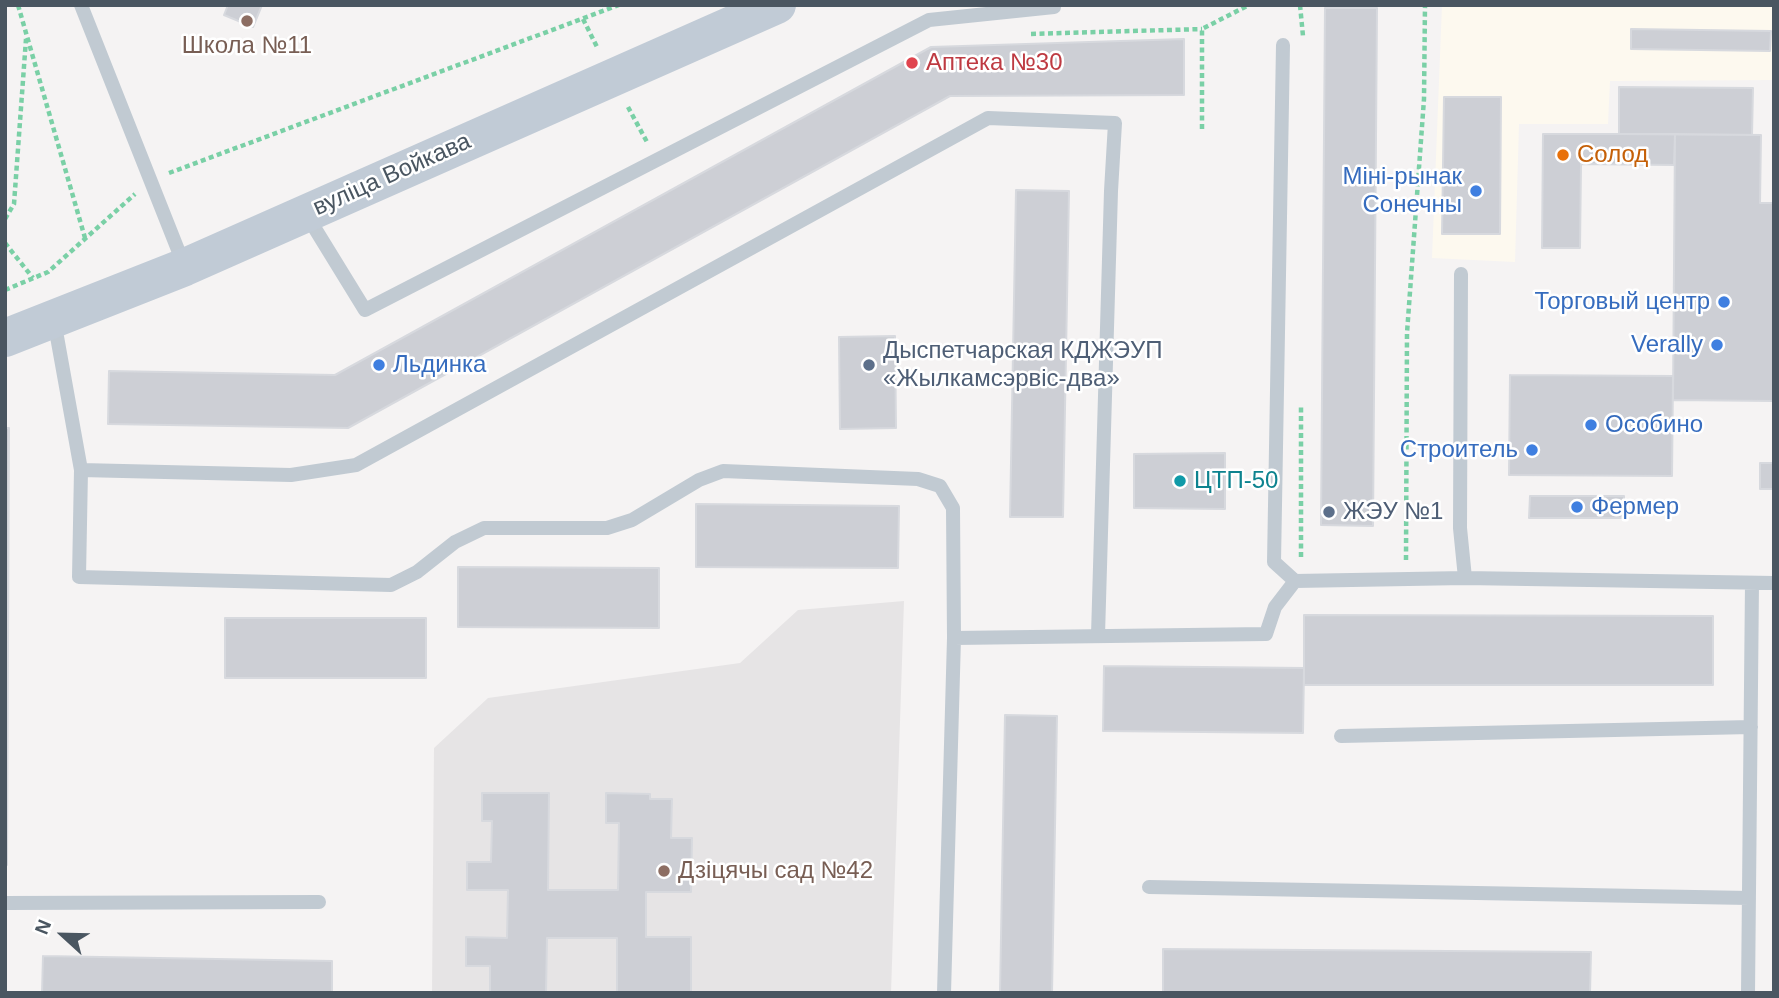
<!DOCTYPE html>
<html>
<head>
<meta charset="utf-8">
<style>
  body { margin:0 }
  #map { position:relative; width:1779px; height:998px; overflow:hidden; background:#f5f3f3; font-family:Helvetica,sans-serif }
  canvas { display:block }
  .frame { position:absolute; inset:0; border:7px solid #4a5661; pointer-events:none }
  .north { position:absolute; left:28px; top:900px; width:70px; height:70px; -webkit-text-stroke:5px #fff; paint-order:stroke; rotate:292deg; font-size:19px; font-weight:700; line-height:28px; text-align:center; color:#4a5661 }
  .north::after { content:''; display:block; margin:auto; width:24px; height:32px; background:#4a5661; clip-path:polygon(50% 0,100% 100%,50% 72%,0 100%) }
</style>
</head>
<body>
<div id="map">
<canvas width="1779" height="998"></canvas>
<div class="frame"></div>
<div class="north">N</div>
</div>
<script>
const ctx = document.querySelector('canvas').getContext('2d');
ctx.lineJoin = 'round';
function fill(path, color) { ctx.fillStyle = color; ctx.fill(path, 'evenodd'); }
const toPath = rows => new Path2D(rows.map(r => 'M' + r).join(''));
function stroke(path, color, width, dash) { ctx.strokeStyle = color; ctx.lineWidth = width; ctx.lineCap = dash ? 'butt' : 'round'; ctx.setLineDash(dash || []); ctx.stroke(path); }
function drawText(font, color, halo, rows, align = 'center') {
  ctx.font = font + ' Helvetica,sans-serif'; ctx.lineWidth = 5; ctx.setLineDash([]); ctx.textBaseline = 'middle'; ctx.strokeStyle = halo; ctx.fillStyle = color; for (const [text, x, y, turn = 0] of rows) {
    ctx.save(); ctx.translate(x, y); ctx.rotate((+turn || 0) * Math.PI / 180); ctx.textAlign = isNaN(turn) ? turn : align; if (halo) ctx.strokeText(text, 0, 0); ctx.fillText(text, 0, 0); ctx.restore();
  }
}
const commercial = toPath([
  [1442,5,1774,5,1774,80,1610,81,1608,124,1519,124,1515,262,1432,258]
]);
const education = toPath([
  [904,601,891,993,432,993,434,748,488,698,740,663,798,610]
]);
const building = toPath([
  [228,5,262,5,253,27,224,15,228,5],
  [1325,8,1377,8,1373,526,1321,525,1325,8],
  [1631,29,1771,31,1770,51,1631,49,1631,29],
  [1184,39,1184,95,950,96,348,428,108,424,109,371,335,375,931,47,1184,39],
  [1619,87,1753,88,1752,135,1619,134,1619,87],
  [1444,97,1501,97,1500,234,1442,234,1444,97],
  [1543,134,1675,134,1674,165,1581,164,1580,248,1542,248,1543,134],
  [1675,134,1761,135,1760,203,1774,203,1774,401,1673,400,1675,134],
  [1016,190,1069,191,1063,517,1010,517,1016,190],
  [895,336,896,428,840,429,839,337,895,336],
  [1510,375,1673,376,1672,476,1509,475,1510,375],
  [5,428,9,428,7,865,5,865,5,428],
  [1225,453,1225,509,1134,508,1134,454,1225,453],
  [1760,463,1774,463,1774,489,1760,489,1760,463],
  [1530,496,1624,496,1624,518,1529,518,1530,496],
  [696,504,899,506,898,568,696,567,696,504],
  [458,567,659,568,659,628,458,627,458,567],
  [1304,615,1713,616,1713,685,1304,685,1304,615],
  [225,618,426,618,426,678,225,678,225,618],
  [1104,666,1304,668,1303,733,1103,731,1104,666],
  [1005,715,1057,716,1052,993,1000,993,1005,715],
  [482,793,549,793,548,890,618,890,619,823,606,823,606,793,650,794,650,799,672,799,671,838,692,838,691,892,646,892,646,937,691,937,691,993,617,993,617,938,547,938,546,993,490,993,490,966,466,966,466,937,507,938,508,890,467,890,467,862,491,862,492,821,482,821,482,793],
  [1163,949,1591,952,1590,993,1163,993,1163,949],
  [43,956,332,961,332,993,42,993,43,956]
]);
const path = toPath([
  [18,5,85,238],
  [1300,5,1303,36],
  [583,19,598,49],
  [1031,34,1202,29],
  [628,107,647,142],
  [1202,129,1202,29,1249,5],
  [169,173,619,5],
  [5,219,14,204,26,39],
  [5,243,33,278],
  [5,290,48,272,135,194],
  [1301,557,1301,405],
  [1406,560,1407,333,1424,99,1425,5]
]);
const lane = toPath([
  [81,5,184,265],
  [1283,45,1274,562,1295,581],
  [306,214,365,310,929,20,1054,7,1054,5],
  [1461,274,1460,528,1465,578],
  [54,320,81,470,79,577,391,585,417,572,455,542,484,528,607,528,632,520,699,480,723,471,918,479,940,486,953,508,954,638,1266,634,1275,607,1295,581,1465,578,1774,583],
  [81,470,291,475,356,465,988,118,1115,123,1111,191,1098,635],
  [1341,736,1751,727],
  [1149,887,1749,898],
  [5,903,319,902],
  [944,993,954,638],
  [1748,993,1752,583]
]);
const secondary = toPath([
  [5,338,185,267,777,5]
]);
const markers = [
  [247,21,7,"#8d6e63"],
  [912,63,7,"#e0444e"],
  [1563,155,7,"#e8710a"],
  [1476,191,7,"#3f7fe0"],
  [1724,302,7,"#3f7fe0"],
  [1717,345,7,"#3f7fe0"],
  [379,365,7,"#3f7fe0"],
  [869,365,7,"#5c6f8a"],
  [1591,425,7,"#3f7fe0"],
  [1532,450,7,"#3f7fe0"],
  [1180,481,7,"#0f9aa8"],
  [1577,507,7,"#3f7fe0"],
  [1329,512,7,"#5c6f8a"],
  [664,871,7,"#8d6e63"]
];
const educationNames = [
  ["Школа №11",247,46],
  ["Дзіцячы сад №42",678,871,"left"]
];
const healthNames = [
  ["Аптека №30",926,63]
];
const foodNames = [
  ["Солод",1577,155]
];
const streetNames = [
  ["вуліца Войкава",392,175,-24]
];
const shopNames = [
  ["Міні-рынак",1462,177],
  ["Сонечны",1462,205],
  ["Торговый центр",1710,302],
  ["Verally",1703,345],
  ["Льдинка",393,365,"left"],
  ["Особино",1605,425,"left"],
  ["Строитель",1518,450],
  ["Фермер",1591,507,"left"]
];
const serviceNames = [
  ["Дыспетчарская КДЖЭУП",883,351],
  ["«Жылкамсэрвіс-два»",883,379],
  ["ЖЭУ №1",1343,512]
];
const cultureNames = [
  ["ЦТП-50",1194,481]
];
fill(commercial, '#fdf9ef');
fill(education, '#e6e4e5');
fill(building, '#cdcfd5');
stroke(building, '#d7d9de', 2);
stroke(path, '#7ad0a6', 4.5, [5, 3.5]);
stroke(lane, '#c1cad2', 14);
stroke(secondary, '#c1cbd6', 38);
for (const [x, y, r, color] of markers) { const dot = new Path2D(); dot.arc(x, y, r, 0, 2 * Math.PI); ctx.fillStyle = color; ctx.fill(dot); stroke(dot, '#fff', 2.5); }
drawText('24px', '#785e54', '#fff', educationNames);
drawText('24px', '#be3a42', '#fff', healthNames, 'left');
drawText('24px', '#c56008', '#fff', foodNames, 'left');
drawText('24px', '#4a5661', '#fff', streetNames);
drawText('24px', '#366cbe', '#fff', shopNames, 'right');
drawText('24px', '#4e5e75', '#fff', serviceNames, 'left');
drawText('24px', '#0d838f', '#fff', cultureNames, 'left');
</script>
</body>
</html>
